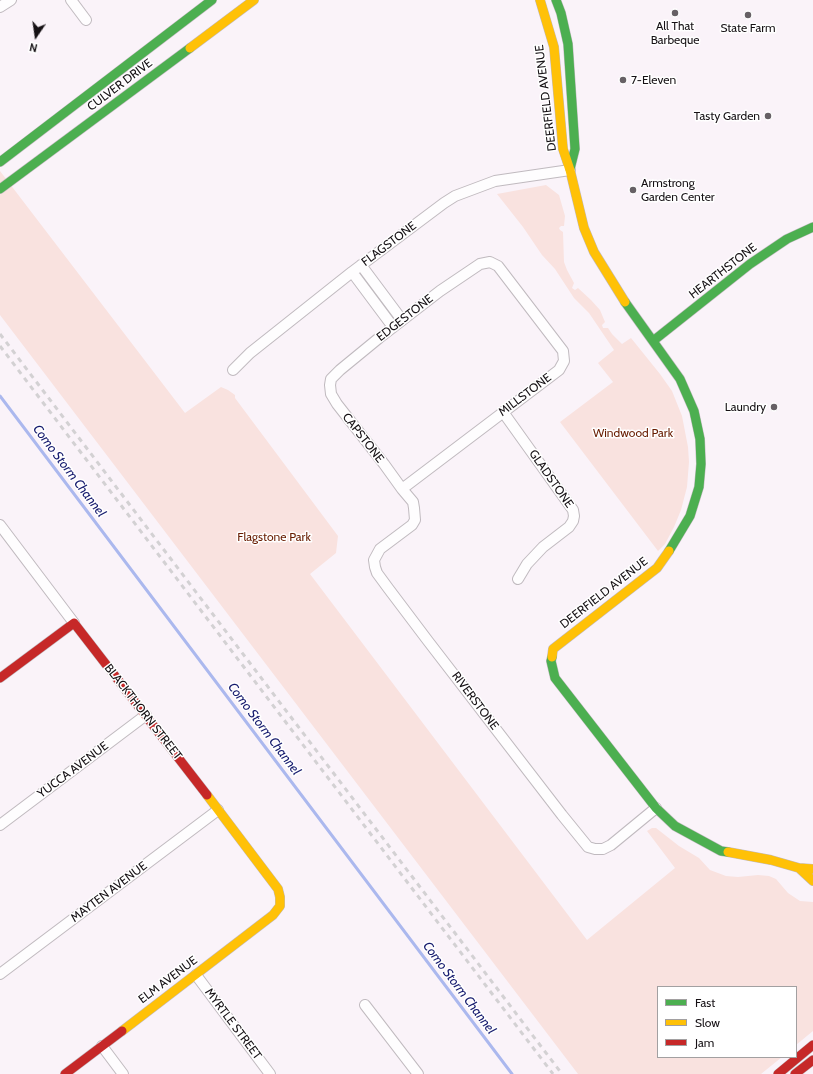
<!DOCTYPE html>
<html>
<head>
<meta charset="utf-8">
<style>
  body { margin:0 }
  #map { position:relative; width:813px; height:1074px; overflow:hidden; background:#faf3f9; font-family:Cabin,sans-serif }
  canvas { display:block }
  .legend { position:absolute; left:657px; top:986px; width:140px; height:72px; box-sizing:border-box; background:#fff; border:1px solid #a2a0a1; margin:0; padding:5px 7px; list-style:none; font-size:12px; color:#161115 }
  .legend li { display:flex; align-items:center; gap:8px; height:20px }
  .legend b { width:20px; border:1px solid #a2a0a1 }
  .north { position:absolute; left:16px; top:16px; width:40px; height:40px; -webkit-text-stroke:3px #fff; paint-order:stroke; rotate:193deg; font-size:11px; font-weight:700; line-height:16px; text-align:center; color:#161115 }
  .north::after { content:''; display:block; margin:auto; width:14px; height:18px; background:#161115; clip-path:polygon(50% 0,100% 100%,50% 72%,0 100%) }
</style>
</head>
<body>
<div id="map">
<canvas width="813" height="1074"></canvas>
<ul class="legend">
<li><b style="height:5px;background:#4caf50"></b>Fast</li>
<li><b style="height:5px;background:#ffc107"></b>Slow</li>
<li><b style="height:5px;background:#c62828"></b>Jam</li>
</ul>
<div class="north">N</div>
</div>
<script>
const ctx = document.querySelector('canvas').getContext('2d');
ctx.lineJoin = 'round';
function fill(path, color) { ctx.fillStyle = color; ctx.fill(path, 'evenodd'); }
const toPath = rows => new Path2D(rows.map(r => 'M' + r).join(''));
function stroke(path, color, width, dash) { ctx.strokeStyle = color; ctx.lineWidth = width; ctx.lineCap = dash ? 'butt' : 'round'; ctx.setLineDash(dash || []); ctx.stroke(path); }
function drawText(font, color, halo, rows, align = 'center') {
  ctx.font = font + ' Cabin,sans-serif'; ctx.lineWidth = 3; ctx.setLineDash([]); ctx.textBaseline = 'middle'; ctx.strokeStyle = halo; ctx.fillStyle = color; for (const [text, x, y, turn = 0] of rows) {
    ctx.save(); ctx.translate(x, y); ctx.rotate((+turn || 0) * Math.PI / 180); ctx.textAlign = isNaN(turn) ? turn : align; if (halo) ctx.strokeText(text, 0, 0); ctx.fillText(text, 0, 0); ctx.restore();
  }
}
const green = toPath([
  [0,171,185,413,221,387,228,390,235,395,235,398,338,536,336,553,310,574,587,940,675,868,647,831,652,828,656,828,679,846,699,858,710,870,726,876,738,877,758,875,769,876,776,879,788,893,800,901,813,902,813,1031,796,1045,796,987,658,987,658,1057,782,1057,761,1074,578,1074,0,315],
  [546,185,559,195,565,216,564,226,561,226,559,228,560,230,563,232,564,262,567,270,574,283,572,288,575,290,578,288,591,300,600,310,605,322,602,325,603,328,608,328,612,334,622,344,631,338,660,374,672,391,682,416,688,447,689,462,687,487,681,510,674,527,665,544,658,551,560,422,613,382,598,363,614,350,589,313,574,298,555,269,542,255,523,227,497,194]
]);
const stream = toPath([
  [0,396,512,1074]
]);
const street = toPath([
  [71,0,86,20],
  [0,7,11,0],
  [361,265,402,320],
  [352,272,393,327],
  [233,370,250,353,352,272,444,203,455,196,495,181,570,170],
  [503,412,573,510,574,516,573,521,569,527,543,547,527,564,518,579],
  [402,489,559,370,564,361,563,351,498,266,490,262,480,264,440,291,379,338,340,370,331,379,330,385,331,394,337,404,384,464,402,489,413,502,414,508,415,520,412,525,380,549,374,560,375,567,377,573,388,588,428,641,562,815,588,847,595,849,603,849,611,845,656,808],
  [0,525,74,623],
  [0,825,146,715],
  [0,974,218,810],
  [196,975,270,1074],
  [365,1005,418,1074],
  [102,1046,123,1074]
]);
const fast = toPath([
  [556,0,561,13,568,44,575,149,570,169],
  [0,162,212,0],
  [0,189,190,48],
  [625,302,680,379,694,411,700,439,701,464,699,487,690,516,669,551],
  [653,341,750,264,787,239,813,227],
  [552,657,551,661,555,678,656,808,675,826,721,851,728,852]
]);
const slow = toPath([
  [540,0,554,47,563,149,570,170,584,228,594,252,625,302],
  [190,48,254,0],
  [552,657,553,649,657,568,669,551],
  [728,852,771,860,799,868,813,869],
  [799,868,813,881],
  [122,1031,273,915,280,906,280,897,278,889,207,795]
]);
const jam = toPath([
  [0,678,74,623,207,795],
  [65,1074,122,1031],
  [778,1074,813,1045],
  [795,1074,813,1060]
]);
const rail = toPath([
  [0,334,562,1074],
  [0,346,553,1074]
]);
const markers = [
  [675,13,4,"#666065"],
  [748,15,4,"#666065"],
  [623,80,4,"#666065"],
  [768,116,4,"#666065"],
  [633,190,4,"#666065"],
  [774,407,4,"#666065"]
];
const poiNames = [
  ["All That",675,26],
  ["Barbeque",675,40],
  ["State Farm",748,28],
  ["7-Eleven",631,80,"left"],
  ["Tasty Garden",760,116,"right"],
  ["Armstrong",641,183,"left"],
  ["Garden Center",641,197,"left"],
  ["Laundry",766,407,"right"]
];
const streetNames = [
  ["CULVER DRIVE",120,85,-37],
  ["DEERFIELD AVENUE",546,98,-97],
  ["FLAGSTONE",389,244,-37],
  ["HEARTHSTONE",723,271,-38],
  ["EDGESTONE",405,318,-38],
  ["MILLSTONE",525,395,-37],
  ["CAPSTONE",363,438,52],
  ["GLADSTONE",551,479,55],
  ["DEERFIELD AVENUE",604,593,-38],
  ["RIVERSTONE",475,701,53],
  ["BLACKTHORN STREET",143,712,52],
  ["YUCCA AVENUE",73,770,-37],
  ["MAYTEN AVENUE",109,892,-37],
  ["ELM AVENUE",168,980,-37],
  ["MYRTLE STREET",233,1024,53]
];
const parkNames = [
  ["Windwood Park",633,433],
  ["Flagstone Park",274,537]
];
const waterNames = [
  ["Como Storm Channel",69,471,53],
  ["Como Storm Channel",264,729,53],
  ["Como Storm Channel",459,988,53]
];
fill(green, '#f9e2df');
stroke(stream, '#abb8ee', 3);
stroke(street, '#c0babf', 12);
stroke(fast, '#c0babf', 10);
stroke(slow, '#c0babf', 10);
stroke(jam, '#c0babf', 10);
stroke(street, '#fefdfe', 10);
stroke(fast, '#4caf50', 9);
stroke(slow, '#ffc107', 9);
stroke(jam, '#c62828', 9);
stroke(rail, '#d3d1d3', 3, [5, 5]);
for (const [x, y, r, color] of markers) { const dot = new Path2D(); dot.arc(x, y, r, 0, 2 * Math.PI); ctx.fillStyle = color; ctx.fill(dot); stroke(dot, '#fff', 1.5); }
drawText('12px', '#161115', '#fff', poiNames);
drawText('12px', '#161115', '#fff', streetNames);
drawText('12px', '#681c01', '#fff', parkNames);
drawText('italic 13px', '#14196d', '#fff', waterNames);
</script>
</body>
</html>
